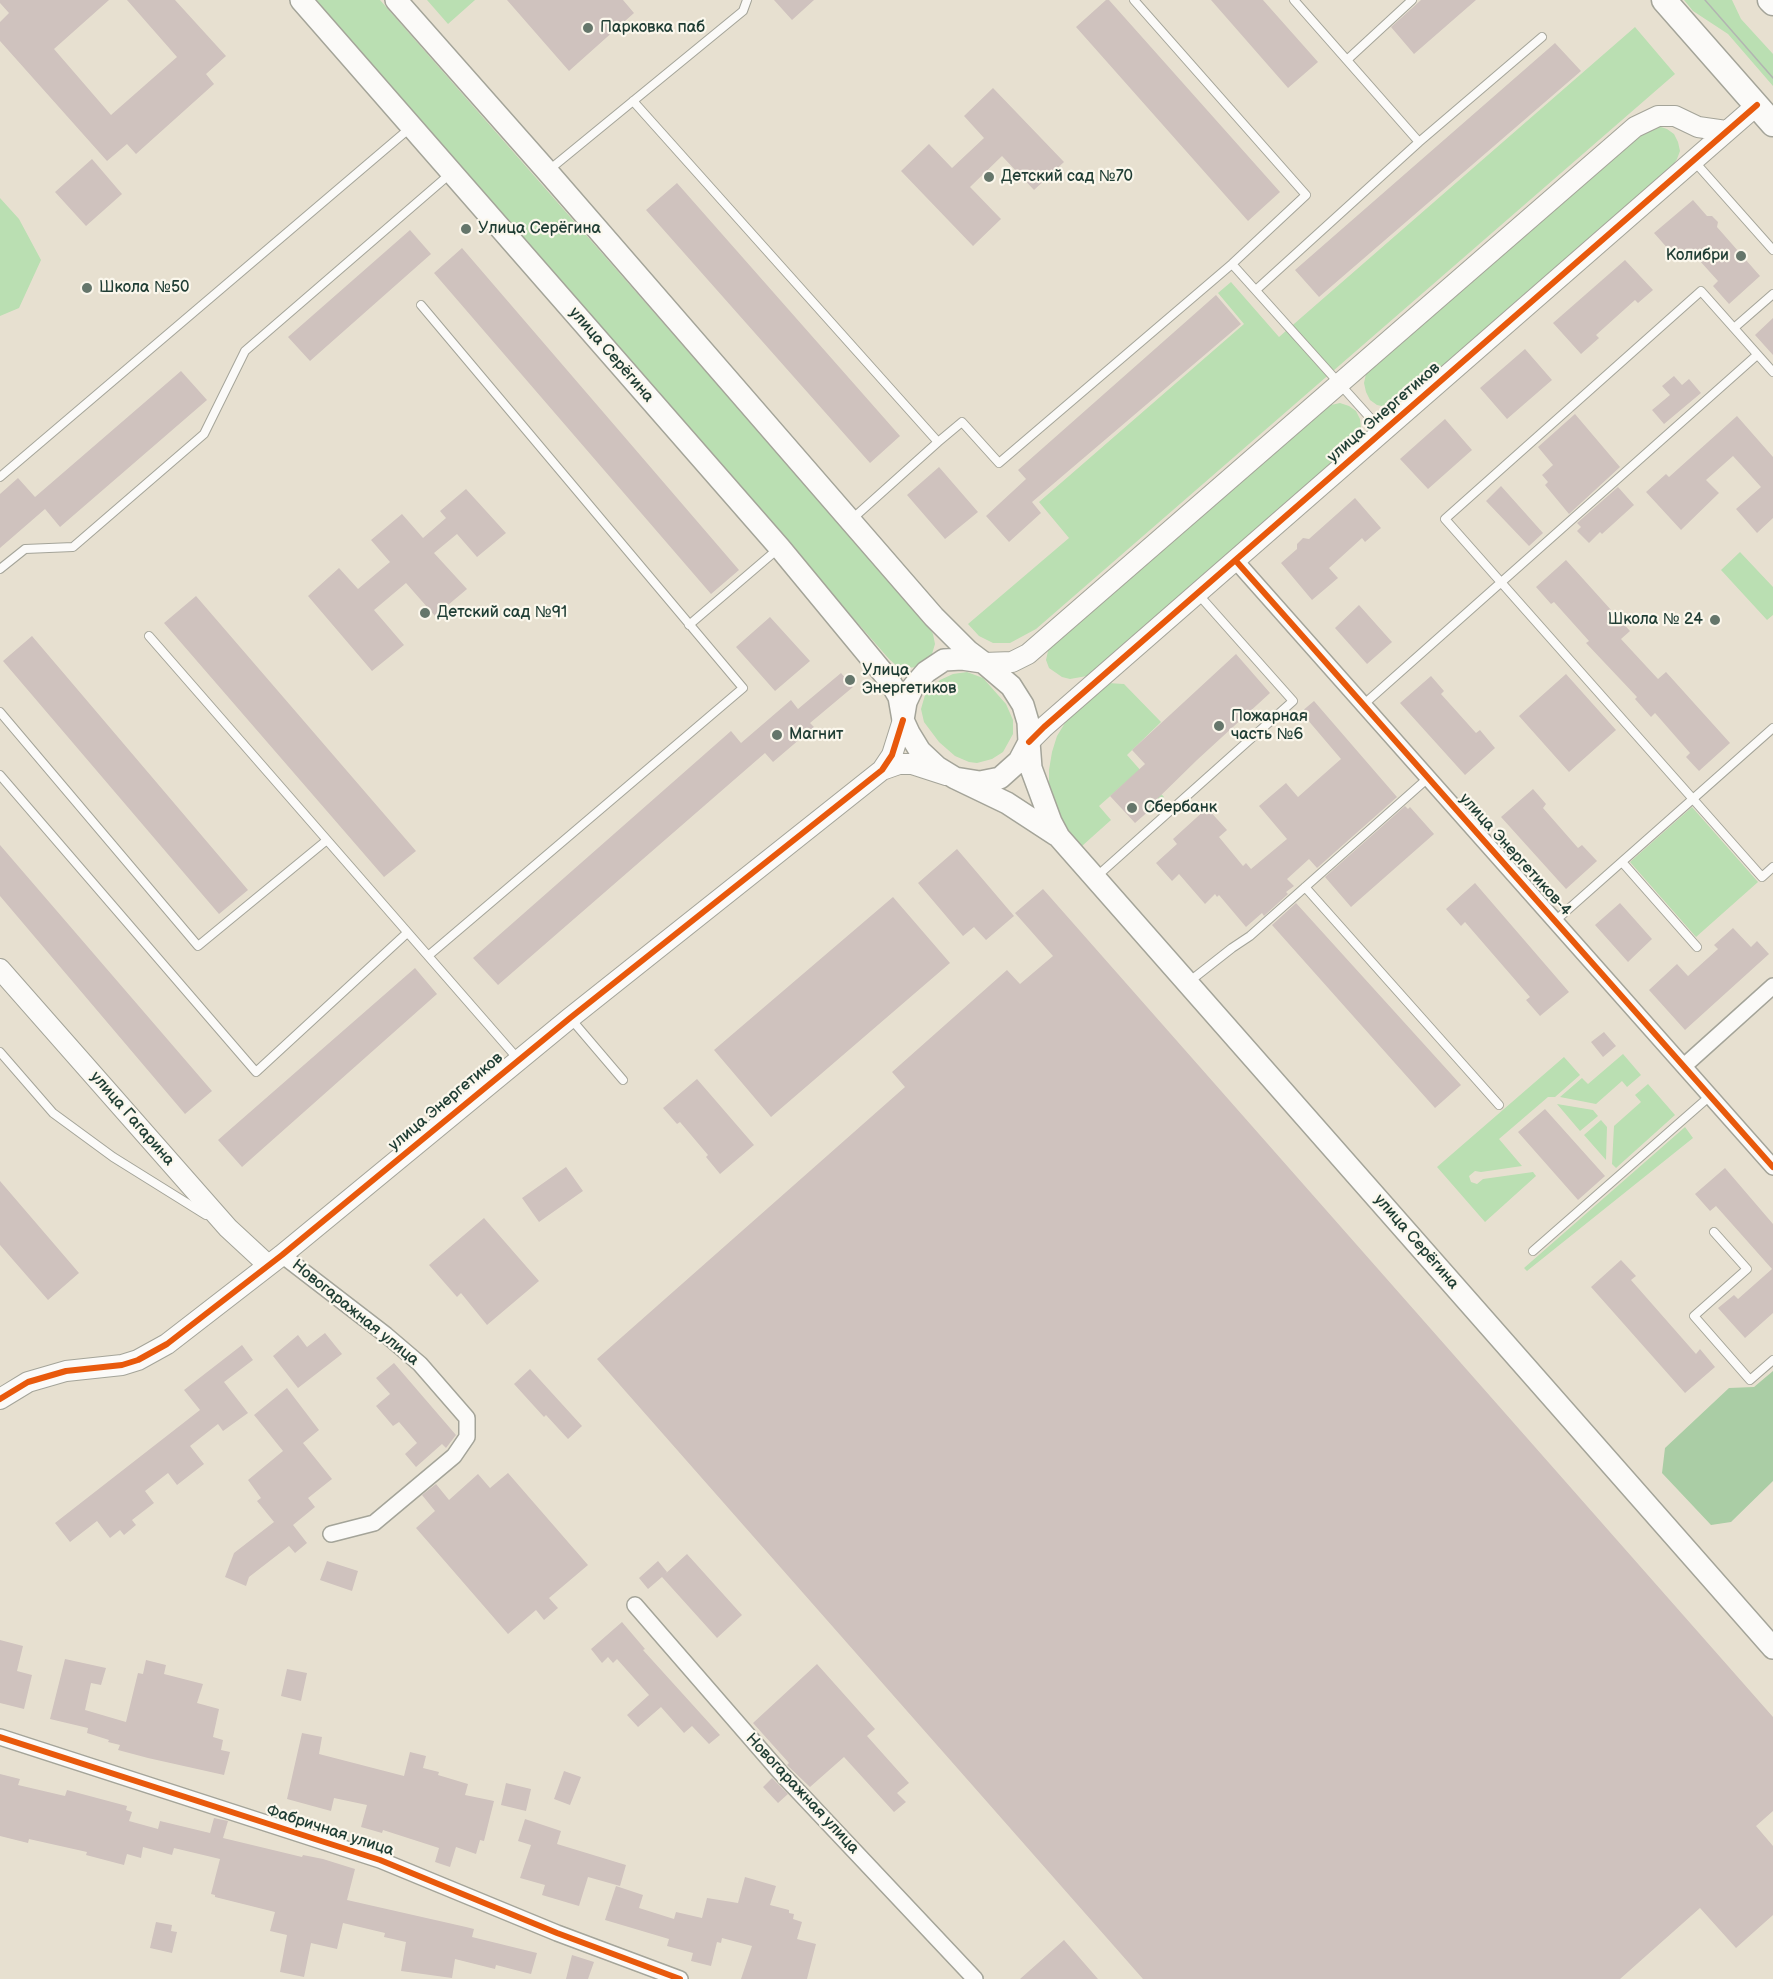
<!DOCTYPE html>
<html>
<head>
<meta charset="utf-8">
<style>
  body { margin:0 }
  canvas { display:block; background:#e7e0d0 }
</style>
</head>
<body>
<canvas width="1773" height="1979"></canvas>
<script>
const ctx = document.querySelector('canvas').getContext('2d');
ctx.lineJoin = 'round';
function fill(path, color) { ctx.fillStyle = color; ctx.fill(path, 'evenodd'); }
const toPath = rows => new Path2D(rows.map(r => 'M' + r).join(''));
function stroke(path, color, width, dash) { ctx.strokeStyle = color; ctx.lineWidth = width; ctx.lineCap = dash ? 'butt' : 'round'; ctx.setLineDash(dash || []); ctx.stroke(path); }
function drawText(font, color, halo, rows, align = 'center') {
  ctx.font = font + ' "Balsamiq Sans",sans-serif'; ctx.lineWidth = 4.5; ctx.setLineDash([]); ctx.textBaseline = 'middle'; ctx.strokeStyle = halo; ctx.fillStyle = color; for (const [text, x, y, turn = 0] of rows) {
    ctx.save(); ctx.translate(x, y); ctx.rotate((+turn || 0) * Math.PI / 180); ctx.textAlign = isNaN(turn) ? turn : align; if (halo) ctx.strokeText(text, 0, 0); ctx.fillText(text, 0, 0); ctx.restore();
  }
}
const green = toPath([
  [313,0,380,0,928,625,933,634,935,644,932,654,926,662,917,667,907,668,897,666,889,659],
  [427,0,475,0,448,24],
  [1684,0,1732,0,1741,19,1773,54,1773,86,1728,34,1693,11],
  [1635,27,1675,74,1036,629,1010,643,993,643,979,636,968,624,1069,538,1039,502,1244,324,1218,293,1231,282,1279,337],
  [1658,126,1667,129,1674,134,1678,142,1680,151,1677,159,1672,167,1402,402,1394,406,1386,407,1377,405,1370,400,1366,392,1364,383,1366,374,1372,367,1642,132],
  [0,198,19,219,41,260,19,308,0,316],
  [1340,403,1349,406,1356,411,1360,419,1361,428,1359,436,1354,443,1087,676,1070,679,1062,677,1049,668,1046,660,1048,651,1054,644,1324,409,1331,405],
  [1740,552,1773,587,1773,615,1767,620,1721,570],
  [967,672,983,678,1006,704,1013,720,1013,734,1003,752,992,759,977,763,969,762,955,756,939,742,924,722,921,709,925,695,940,680,953,674],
  [1108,683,1124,684,1161,722,1127,755,1164,797,1151,809,1126,782,1099,806,1111,820,1082,846,1067,829,1059,816,1049,787,1049,770,1052,752,1057,736,1071,713],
  [1692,807,1758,882,1696,937,1630,862],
  [1623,1054,1641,1075,1627,1087,1622,1081,1596,1104,1560,1097,1582,1078,1588,1084],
  [1564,1057,1580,1075,1555,1097,1548,1097,1499,1139,1522,1166,1481,1172,1475,1171,1469,1176,1471,1182,1477,1184,1483,1179,1533,1172,1536,1176,1485,1222,1437,1167],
  [1648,1084,1675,1115,1616,1168,1612,1164,1614,1126,1641,1102,1635,1095],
  [1557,1104,1593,1110,1598,1116,1580,1131],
  [1601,1120,1607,1127,1606,1160,1584,1135],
  [1685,1127,1693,1138,1527,1271,1524,1268]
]);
const forest = toPath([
  [1773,1371,1773,1481,1731,1522,1711,1525,1662,1473,1665,1448,1729,1388,1754,1387]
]);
const building = toPath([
  [0,0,109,0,54,49,111,115,177,57,127,0,175,0,226,56,206,74,214,84,136,154,127,144,107,161,0,41,0,22,9,13,0,3],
  [507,0,623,0,634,13,569,71],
  [774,0,814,0,792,20],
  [1106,0,1109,0,1280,192,1248,221,1076,27],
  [1211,0,1263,0,1318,62,1288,88],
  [1421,0,1476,0,1414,54,1391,27],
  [1555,43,1581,71,1319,297,1295,270],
  [993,88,1064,162,1034,190,1002,156,970,187,1001,219,973,246,901,171,929,144,952,168,984,138,964,116],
  [92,159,122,194,86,226,55,192],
  [677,183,900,436,870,463,646,210],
  [1693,200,1707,216,1712,216,1718,222,1717,227,1760,276,1729,304,1713,286,1718,281,1690,250,1678,260,1654,233],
  [410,230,431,254,310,361,288,337],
  [462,248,739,570,711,594,434,273],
  [1625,260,1653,290,1638,303,1635,300,1596,335,1599,338,1581,354,1553,323],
  [1216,295,1241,324,1032,502,1041,513,1009,542,986,516,1026,479,1018,470],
  [1773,318,1773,355,1755,335],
  [1525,349,1552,380,1507,419,1480,388],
  [181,371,207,400,60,527,45,509,0,548,0,494,18,478,35,497],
  [1674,376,1682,385,1689,379,1701,393,1664,424,1652,410,1670,395,1662,386],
  [1575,414,1620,467,1569,514,1545,485,1548,482,1542,475,1553,465,1538,447],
  [1737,416,1773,457,1773,518,1757,533,1736,509,1761,487,1733,456,1706,480,1719,493,1681,530,1646,492,1666,474,1669,477],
  [1445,419,1472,450,1428,489,1400,459],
  [939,467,978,512,945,539,907,495],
  [1501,486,1543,533,1529,546,1486,501],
  [1618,487,1634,505,1602,534,1600,532,1589,543,1577,531,1581,527,1577,523],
  [466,489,506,533,477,557,457,534,434,553,467,589,435,616,406,583,374,610,404,645,372,671,308,596,339,568,358,589,390,562,371,540,402,514,423,538,446,518,440,511],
  [1355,498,1381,528,1365,542,1362,538,1329,568,1338,578,1312,600,1281,563,1297,549,1297,544,1303,538,1309,539],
  [1566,560,1630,631,1621,639,1658,679,1666,672,1730,743,1699,771,1686,757,1690,753,1655,713,1651,717,1635,699,1637,697,1586,643,1589,641,1554,602,1551,604,1536,587],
  [196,596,416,851,384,877,164,623],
  [1359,605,1392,642,1367,664,1335,628],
  [770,617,810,661,775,691,736,647],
  [32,636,248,890,219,914,3,661],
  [1236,654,1270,693,1197,760,1149,807,1151,809,1135,823,1110,796,1145,764,1132,750],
  [841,673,853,687,810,723,814,727,773,762,765,753,498,985,473,958,731,731,741,743,791,700,798,709],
  [1566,674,1616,730,1569,772,1519,716],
  [1431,676,1444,691,1441,694,1476,733,1480,730,1495,748,1465,775,1400,703],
  [1314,701,1397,797,1317,868,1309,859,1287,879,1294,886,1286,892,1288,894,1264,916,1262,913,1246,927,1219,895,1217,897,1215,894,1205,904,1179,874,1172,881,1156,863,1177,844,1173,839,1207,808,1227,830,1219,837,1243,866,1246,863,1251,869,1287,839,1259,806,1286,783,1298,797,1341,759,1301,712],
  [1533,789,1546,804,1543,808,1578,848,1582,845,1597,861,1566,889,1501,817],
  [1405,806,1408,809,1410,807,1434,834,1351,907,1325,877],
  [0,845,212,1091,185,1114,0,896],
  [957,849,1014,916,986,940,974,927,963,936,918,883],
  [1475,883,1569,992,1540,1016,1526,1000,1530,997,1465,922,1461,926,1446,909],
  [1043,889,1773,1717,1773,1811,1756,1826,1773,1846,1773,1915,1736,1948,1700,1908,1620,1979,1143,1979,597,1359,905,1087,892,1072,1007,970,1020,984,1053,956,1015,913],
  [893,897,950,963,771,1117,714,1050],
  [1296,903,1461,1085,1435,1108,1272,925],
  [1620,903,1652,939,1628,962,1595,925],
  [1733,928,1751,947,1757,941,1769,954,1685,1030,1649,990,1677,964,1688,976,1718,949,1714,945],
  [415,968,437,994,242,1167,218,1140],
  [1604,1032,1616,1046,1603,1057,1591,1042],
  [697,1079,754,1145,720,1174,706,1157,708,1155,680,1122,677,1124,663,1108],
  [1545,1109,1605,1176,1578,1200,1518,1132],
  [566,1167,583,1191,539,1222,522,1198],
  [1725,1168,1773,1224,1773,1313,1745,1338,1718,1308,1734,1295,1738,1299,1772,1269,1716,1206,1710,1211,1695,1194],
  [0,1181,79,1273,48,1300,0,1245],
  [484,1218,539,1281,487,1325,461,1293,457,1297,429,1265],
  [1621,1260,1636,1276,1631,1280,1696,1354,1700,1349,1715,1367,1685,1393,1591,1287],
  [325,1333,342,1354,298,1388,273,1356,298,1335,307,1347],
  [242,1345,253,1360,224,1382,248,1413,223,1431,218,1424,190,1446,204,1464,177,1485,168,1473,145,1491,154,1503,132,1520,136,1525,124,1535,120,1530,110,1538,97,1521,70,1542,55,1523,200,1410,184,1390],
  [394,1363,456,1435,446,1448,442,1444,416,1467,405,1454,417,1443,399,1422,393,1426,376,1406,390,1394,376,1378],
  [530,1369,582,1426,568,1439,546,1415,544,1417,514,1384],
  [287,1388,319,1430,303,1443,332,1479,308,1498,315,1507,293,1525,307,1543,295,1553,289,1546,249,1577,246,1586,225,1577,234,1553,274,1522,257,1501,261,1498,248,1480,283,1451,254,1415],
  [508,1473,588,1565,549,1598,558,1608,544,1620,536,1610,508,1634,416,1528,435,1511,422,1495,436,1484,449,1500,478,1474,490,1488],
  [687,1554,742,1615,717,1638,662,1577,648,1589,639,1578,658,1561,667,1572,664,1575],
  [327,1561,358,1571,352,1591,320,1580],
  [622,1622,645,1649,643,1650,720,1735,709,1744,692,1726,684,1733,661,1707,638,1727,627,1715,649,1695,617,1659,613,1663,608,1657,602,1663,591,1649],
  [0,1640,23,1646,17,1671,32,1675,24,1709,0,1703],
  [65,1659,106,1668,101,1685,91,1683,85,1710,126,1722,138,1673,143,1674,146,1660,166,1665,164,1674,203,1684,197,1703,219,1709,213,1737,223,1740,221,1750,230,1752,224,1775,148,1758,118,1750,120,1745,108,1742,109,1740,87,1733,88,1728,50,1719],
  [817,1664,875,1729,867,1736,909,1783,897,1793,906,1802,894,1812,844,1757,810,1787,787,1765,789,1763,753,1723],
  [287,1669,307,1673,301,1701,281,1696],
  [302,1733,322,1737,319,1754,404,1776,410,1752,426,1756,423,1768,439,1772,438,1775,468,1784,465,1795,494,1801,484,1841,480,1840,476,1854,456,1847,450,1867,435,1862,439,1848,383,1830,382,1833,361,1827,367,1805,334,1798,331,1811,287,1799],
  [564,1771,581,1777,570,1805,554,1799],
  [0,1774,20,1779,18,1785,65,1796,67,1790,127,1806,126,1810,132,1812,129,1821,158,1829,160,1821,210,1833,214,1818,228,1821,223,1838,302,1857,303,1855,323,1859,355,1869,347,1900,466,1927,474,1929,472,1937,537,1953,531,1974,496,1965,495,1969,455,1959,452,1978,401,1971,406,1942,384,1937,385,1933,343,1923,337,1949,311,1943,304,1977,280,1972,287,1935,270,1931,275,1912,215,1897,215,1895,211,1894,220,1859,174,1848,172,1855,143,1847,141,1858,127,1854,124,1865,86,1855,87,1852,29,1839,28,1843,0,1836],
  [772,1778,788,1794,778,1803,763,1787],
  [506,1783,531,1789,526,1811,501,1805],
  [525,1819,561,1831,557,1844,626,1865,620,1886,588,1877,579,1906,542,1895,545,1885,520,1878,531,1845,518,1841],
  [745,1877,776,1886,770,1905,789,1910,789,1913,794,1914,793,1919,802,1922,797,1939,816,1944,807,1979,741,1979,752,1946,722,1938,721,1943,717,1942,711,1966,691,1961,693,1953,667,1946,669,1939,605,1920,616,1886,643,1895,639,1908,674,1919,676,1912,702,1918,707,1898,738,1903],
  [156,1922,172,1925,171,1931,177,1932,172,1953,150,1948],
  [1064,1940,1098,1979,1020,1979],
  [572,1955,594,1962,588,1979,566,1979]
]);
const service = toPath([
  [1294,0,1419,142],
  [1347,60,1412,0],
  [633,101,938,442,851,520],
  [1694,161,1773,250],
  [549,170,743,11,747,0],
  [1232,264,1382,431],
  [1256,290,1419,142,1542,37],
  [421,305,743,688,428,956],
  [1734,328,1773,294],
  [1773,372,1701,291,1445,519,1762,877,1773,867],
  [938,442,962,422,999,463,1232,264,1306,195,1134,0],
  [0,477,410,128],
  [0,569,25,549,73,547,204,434,245,351,450,174],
  [689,625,779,548],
  [149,636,518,1059],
  [1363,705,1757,355],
  [0,712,198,946,327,840],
  [0,775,256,1072,407,933],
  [1622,862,1697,947],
  [1096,877,1293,701,1198,594],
  [1305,887,1499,1105],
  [1555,921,1773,728],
  [1190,981,1232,948,1250,936,1428,778],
  [571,1019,623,1080],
  [0,1052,53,1113,113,1157,206,1215],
  [1714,1232,1747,1269,1694,1316,1750,1380,1773,1360],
  [1533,1251,1710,1096]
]);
const minor = toPath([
  [1236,561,1773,1167],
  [1684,1066,1773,986],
  [282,1255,386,1335,420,1364,467,1418,467,1437,454,1456,374,1523,331,1534],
  [635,1605,780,1772,975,1979],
  [0,1737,380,1860,557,1933,680,1979]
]);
const tertiary = toPath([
  [984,663,1012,662,1028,654,1635,127,1658,116,1675,116,1698,127,1726,131],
  [1029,742,1044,727,1757,105],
  [882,770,899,764,912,764,946,775],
  [0,969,228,1228,268,1265],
  [0,1399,28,1382,66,1371,122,1365,138,1360,167,1344,282,1255,570,1018,882,770,892,755,903,720]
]);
const secondary = toPath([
  [301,0,780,548,889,680,899,697,903,720],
  [396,0,547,171,934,617,968,651,984,663,1011,686,1023,705,1028,722,1029,742,1019,761,1000,778,980,782,955,778],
  [982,662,962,659,944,660,926,672,913,687,906,702,903,720,909,733,920,751,937,767,955,778,1007,803,1056,835],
  [1029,742,1031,768,1051,822,1059,837,1773,1648]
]);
const primary = toPath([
  [1664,0,1773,124],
  [1770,0,1773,3]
]);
const tram = toPath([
  [1705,0,1773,78]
]);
const cycleway = toPath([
  [1236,561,1773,1167],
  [1029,742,1044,727,1757,105],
  [0,1399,28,1382,66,1371,122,1365,138,1360,167,1344,282,1255,570,1018,882,770,892,755,903,720],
  [0,1737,380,1860,557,1933,680,1979]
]);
const markers = [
  [588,28,6,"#65766b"],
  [989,177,6,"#65766b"],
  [466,229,6,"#65766b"],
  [1741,256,6,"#65766b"],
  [87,288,6,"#65766b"],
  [425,613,6,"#65766b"],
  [1715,620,6,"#65766b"],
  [850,680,6,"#65766b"],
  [1219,726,6,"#65766b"],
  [777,735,6,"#65766b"],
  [1132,808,6,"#65766b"]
];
const poiNames = [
  ["Парковка паб",600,28],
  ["Детский сад №70",1001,177],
  ["Улица Серёгина",478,229],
  ["Колибри",1729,256,"right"],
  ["Школа №50",99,288],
  ["Детский сад №91",437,613],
  ["Школа № 24",1703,620,"right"],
  ["Улица",862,671],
  ["Энергетиков",862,689],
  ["Пожарная",1231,717],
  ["часть №6",1231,735],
  ["Магнит",789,735],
  ["Сбербанк",1144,808]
];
const streetNames = [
  ["улица Серёгина",611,355,49],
  ["улица Энергетиков",1384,413,-41],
  ["улица Энергетиков-4",1515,855,48],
  ["улица Энергетиков",446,1102,-40],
  ["улица Гагарина",132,1119,49],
  ["улица Серёгина",1416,1242,49],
  ["Новогаражная улица",355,1313,39],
  ["Новогаражная улица",802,1794,47],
  ["Фабричная улица",330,1831,18]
];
fill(green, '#badfb2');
fill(forest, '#aacda5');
fill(building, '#cfc2be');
stroke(service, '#a4a499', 10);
stroke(minor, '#a4a499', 18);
stroke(tertiary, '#a4a499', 22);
stroke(secondary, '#a4a499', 24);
stroke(primary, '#a4a499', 27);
stroke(service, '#fbfaf8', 8);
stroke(minor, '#fbfaf8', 15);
stroke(tertiary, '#fbfaf8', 20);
stroke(secondary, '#fbfaf8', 21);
stroke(primary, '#fbfaf8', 24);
stroke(tram, '#b2b5b1', 1.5);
stroke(cycleway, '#e8590c', 6);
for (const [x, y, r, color] of markers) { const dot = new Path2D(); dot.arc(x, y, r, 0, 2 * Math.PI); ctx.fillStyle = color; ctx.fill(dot); stroke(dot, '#fbf7ec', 2); }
drawText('16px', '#1f3d34', '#fbf7ec', poiNames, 'left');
drawText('16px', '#1f3d34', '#fbf7ec', streetNames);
</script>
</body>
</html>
